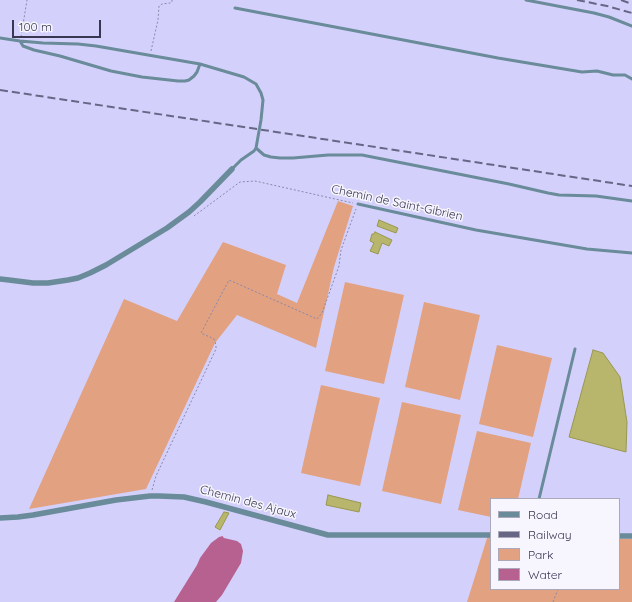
<!DOCTYPE html>
<html>
<head>
<meta charset="utf-8">
<style>
  body { margin:0 }
  #map { position:relative; width:632px; height:602px; overflow:hidden; background:#d3d1fb; font-family:Quicksand,sans-serif }
  canvas { display:block }
  .legend { position:absolute; left:490px; top:498px; width:130px; height:92px; box-sizing:border-box; background:#f7f6fe; border:1px solid #aba9b9; margin:0; padding:5px 7px; list-style:none; font-size:12px; color:#383651 }
  .legend li { display:flex; align-items:center; gap:8px; height:20px }
  .legend b { width:20px; border:1px solid #aba9b9 }
  .scale { position:absolute; left:12px; top:20px; width:89px; height:18px; box-sizing:border-box; border:2px solid #383651; border-top:0; padding-left:5px; font-size:12px; line-height:14px; white-space:nowrap; color:#383651; -webkit-text-stroke:3px #f7f6fe; paint-order:stroke }
</style>
</head>
<body>
<div id="map">
<canvas width="632" height="602"></canvas>
<ul class="legend">
<li><b style="height:5px;background:#6a8b99"></b>Road</li>
<li><b style="height:5px;background:#686686"></b>Railway</li>
<li><b style="height:11px;background:#e2a181"></b>Park</li>
<li><b style="height:11px;background:#b76191"></b>Water</li>
</ul>
<div class="scale">100 m</div>
</div>
<script>
const ctx = document.querySelector('canvas').getContext('2d');
ctx.lineJoin = 'round';
function fill(path, color) { ctx.fillStyle = color; ctx.fill(path, 'evenodd'); }
const toPath = rows => new Path2D(rows.map(r => 'M' + r).join(''));
function stroke(path, color, width, dash) { ctx.strokeStyle = color; ctx.lineWidth = width; ctx.lineCap = dash ? 'butt' : 'round'; ctx.setLineDash(dash || []); ctx.stroke(path); }
function drawText(font, color, halo, rows, align = 'center') {
  ctx.font = font + ' Quicksand,sans-serif'; ctx.lineWidth = 3; ctx.setLineDash([]); ctx.textBaseline = 'middle'; ctx.strokeStyle = halo; ctx.fillStyle = color; for (const [text, x, y, turn = 0] of rows) {
    ctx.save(); ctx.translate(x, y); ctx.rotate((+turn || 0) * Math.PI / 180); ctx.textAlign = isNaN(turn) ? turn : align; if (halo) ctx.strokeText(text, 0, 0); ctx.fillText(text, 0, 0); ctx.restore();
  }
}
const green = toPath([
  [338,201,353,206,334,267,316,348,237,315,215,343,146,489,29,509,124,299,177,321,223,242,286,265,277,294,297,303],
  [345,282,404,295,384,384,325,371],
  [424,302,480,315,460,400,405,387],
  [497,345,552,358,533,437,479,424],
  [321,385,380,398,360,486,301,473],
  [402,402,461,415,441,504,382,491],
  [477,431,531,443,518,499,491,499,491,517,458,510],
  [488,535,491,535,491,589,619,589,619,539,632,539,632,602,467,602]
]);
const water = toPath([
  [223,536,223,537,224,538,237,541,241,544,243,551,241,563,222,595,216,602,174,602,197,565,200,558,211,543,219,537]
]);
const building = toPath([
  [379,220,398,228,396,233,377,226,379,220],
  [375,232,392,240,389,246,382,243,378,254,370,251,374,243,370,241,372,234,374,234,375,232],
  [593,350,603,353,620,377,627,422,626,452,569,437,593,350],
  [328,495,361,503,359,512,326,505,328,495],
  [224,512,229,513,220,530,215,527,224,512]
]);
const path = toPath([
  [21,37,27,0],
  [151,51,158,20,159,6,162,4,170,3,172,2,172,0],
  [194,216,240,182,255,181,353,203],
  [152,490,156,476,216,349,216,345,214,339,201,333,229,280,317,319,322,313,339,266,341,250,356,209],
  [553,602,558,589]
]);
const service = toPath([
  [526,0,594,13,609,17,632,26],
  [235,8,498,58,582,72,597,71,613,75,625,75,632,79],
  [0,38,20,41,43,43,78,44,96,46,200,64,244,77,256,84,261,93,263,100,261,120,256,148,264,155,271,157,280,158,293,158,328,155,362,155,509,184,548,193,559,195,596,196,632,201],
  [20,41,23,46,34,50,60,56,111,71,142,77,178,81,185,81,189,80,194,76,197,72,200,64],
  [232,169,241,160,254,151,256,148],
  [358,204,476,230,587,249,632,253],
  [539,499,575,349]
]);
const minor = toPath([
  [0,279,9,280,33,283,48,283,68,280,78,278,90,273,106,265,167,228,189,212,200,202,232,169],
  [0,518,18,517,33,515,116,500,150,496,159,496,184,497,206,502,328,535,491,535],
  [619,536,632,536]
]);
const rail = toPath([
  [577,0,607,6,632,13],
  [621,0,632,4],
  [0,90,632,186]
]);
const streetNames = [
  ["Chemin de Saint-Gibrien",397,203,12],
  ["Chemin des Ajaux",248,502,15]
];
fill(green, '#e2a181');
fill(water, '#b76191');
fill(building, '#b8b66d');
stroke(building, '#99974e', 1);
stroke(path, '#8987aa', 1, [2, 2]);
stroke(service, '#6a8b99', 3);
stroke(minor, '#6a8b99', 5.5);
stroke(rail, '#686686', 2, [8, 4]);
drawText('12px', '#383651', '#f7f6fe', streetNames);
</script>
</body>
</html>
